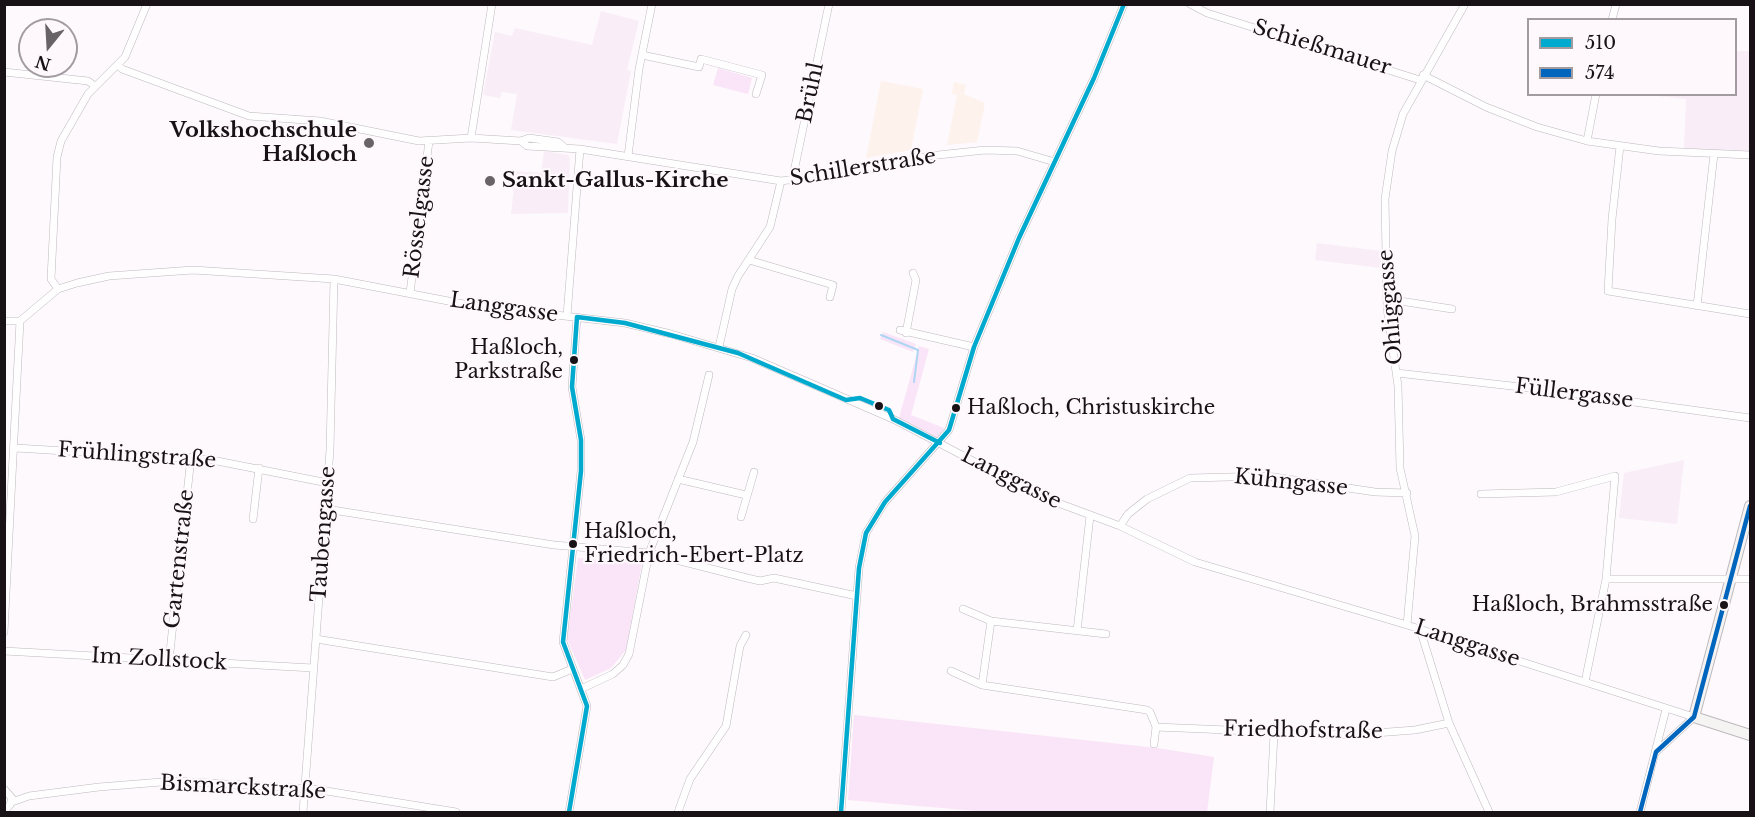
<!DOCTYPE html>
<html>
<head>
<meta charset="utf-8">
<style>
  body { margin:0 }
  #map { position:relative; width:1755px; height:817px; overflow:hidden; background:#fdf9fc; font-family:"Libre Baskerville",serif }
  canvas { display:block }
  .frame { position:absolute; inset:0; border:6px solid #181217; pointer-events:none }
  .legend { position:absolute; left:1527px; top:18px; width:210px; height:78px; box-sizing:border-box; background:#fef8fd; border:2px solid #a29ca1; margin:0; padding:8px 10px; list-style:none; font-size:18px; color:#181217 }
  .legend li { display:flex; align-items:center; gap:12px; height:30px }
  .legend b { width:30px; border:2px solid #a29ca1 }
  .north { position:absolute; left:18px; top:18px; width:60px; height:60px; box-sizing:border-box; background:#fef8fd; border:2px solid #a29ca1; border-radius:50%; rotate:198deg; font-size:16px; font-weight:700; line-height:24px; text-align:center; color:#181217 }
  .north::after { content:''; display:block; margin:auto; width:21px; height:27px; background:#686367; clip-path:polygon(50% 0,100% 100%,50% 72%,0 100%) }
</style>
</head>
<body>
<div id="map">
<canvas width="1755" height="817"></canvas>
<div class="frame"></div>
<ul class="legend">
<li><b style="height:8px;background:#00a9ce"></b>510</li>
<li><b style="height:8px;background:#0065bd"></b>574</li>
</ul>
<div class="north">N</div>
</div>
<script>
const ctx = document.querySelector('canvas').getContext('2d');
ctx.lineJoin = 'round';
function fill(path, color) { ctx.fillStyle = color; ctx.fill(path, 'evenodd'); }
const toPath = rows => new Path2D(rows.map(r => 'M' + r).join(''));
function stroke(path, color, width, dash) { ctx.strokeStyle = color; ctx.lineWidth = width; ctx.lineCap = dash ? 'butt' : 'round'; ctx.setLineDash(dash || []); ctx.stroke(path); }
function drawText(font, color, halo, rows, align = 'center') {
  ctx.font = font + ' "Libre Baskerville",serif'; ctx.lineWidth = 4.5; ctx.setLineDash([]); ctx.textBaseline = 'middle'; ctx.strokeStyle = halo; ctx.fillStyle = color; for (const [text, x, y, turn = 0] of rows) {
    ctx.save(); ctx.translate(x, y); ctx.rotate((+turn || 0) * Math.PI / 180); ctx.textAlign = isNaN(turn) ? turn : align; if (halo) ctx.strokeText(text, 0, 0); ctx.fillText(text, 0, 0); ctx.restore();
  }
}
const commercial = toPath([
  [881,81,923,89,911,150,866,158],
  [954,82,966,85,964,94,985,103,977,142,947,145,957,95,952,94]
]);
const built = toPath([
  [601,11,639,21,627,70,631,71,617,144,511,130,517,94,502,92,500,98,483,95,495,32,512,36,515,28,592,45],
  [1736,51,1750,51,1750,152,1684,150,1686,99,1638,94,1736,94],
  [544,151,568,155,570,158,568,213,511,214,516,171,541,173],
  [1317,243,1381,251,1381,268,1315,260],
  [1684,460,1677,524,1619,518,1624,473]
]);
const green = toPath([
  [718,68,752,78,748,94,713,85],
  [883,332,916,344,913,352,880,339],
  [919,346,929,349,911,415,944,428,939,439,899,418],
  [578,558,642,563,626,650,611,668,585,680,567,639],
  [854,715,1157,748,1214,757,1207,812,988,812,848,800]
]);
const stream = toPath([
  [881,335,918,350,914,382]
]);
const minor = toPath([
  [1190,4,1207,13,1420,80],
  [1612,20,1616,4],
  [642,55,699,67,701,59,762,75,756,94],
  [118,65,122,69,249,116,320,121,419,141,471,138,521,141,529,138,558,142,564,147],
  [4,72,88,81,95,86],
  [1423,75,1486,107,1537,127,1587,141,1659,151,1750,155],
  [471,138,492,4],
  [521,141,527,146,580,149,781,181,865,169,929,156,985,150,1017,151,1055,162],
  [1587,141,1596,94],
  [1620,146,1612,219,1608,291,1750,314],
  [628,156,639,69,652,4],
  [792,181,829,4],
  [749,260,833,285,830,297],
  [58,289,51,279,57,157,61,141,88,94,125,57,147,4],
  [410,293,429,141],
  [1387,299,1452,309],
  [1697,306,1714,154],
  [567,316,580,149],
  [4,321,20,321,58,289,77,283,109,276,193,270,334,279,469,305,625,323,671,334,752,358,893,419,1042,497,1120,526,1195,562,1407,625,1694,717,1656,752],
  [900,330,974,347],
  [906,333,916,280,913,273],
  [719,347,732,289,738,276,770,227,781,181],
  [1397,373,1547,390,1750,418],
  [16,448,212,460,328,483],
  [678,479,746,495],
  [1481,494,1556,492,1615,476,1606,579,1585,682],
  [326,509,554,545,649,553,747,578,760,581,774,578,857,596],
  [741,517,754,472],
  [253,519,259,468],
  [1120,526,1128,514,1147,499,1190,478,1267,476,1375,492,1407,493],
  [1606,579,1750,579],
  [963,609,991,621,1106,634],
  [1407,625,1415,536,1400,468,1398,386,1387,308,1385,199,1392,151,1403,114,1465,4],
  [1420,629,1449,723,1489,812],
  [1077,631,1090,516],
  [4,632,20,321],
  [316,639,553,677,572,669],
  [4,651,313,668],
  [169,661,191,457],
  [951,671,982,685,1147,710,1150,712,1156,727,1154,744],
  [982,685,991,621],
  [583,688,613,674,623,665,629,654,649,553,693,442,709,375],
  [1156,727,1348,735,1415,730,1449,723],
  [4,789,12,798,10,805,4,811],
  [12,802,29,796,99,787,174,781,314,789,456,812],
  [303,812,330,450,334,279],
  [569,812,587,706,563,642,581,471,581,440,572,387,577,317],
  [678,812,690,779,726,726,740,646,746,635],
  [841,812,859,568,866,533,885,502,949,430,974,347,1019,238,1094,78,1124,4],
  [1270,812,1274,734],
  [1640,812,1666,709]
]);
const secondary = toPath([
  [1750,506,1694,717,1750,735]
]);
const bus1 = toPath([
  [569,812,587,706,563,642,581,471,581,440,572,387,577,317,625,323,738,353,846,400,860,398,889,410,893,419,940,443],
  [841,812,859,568,866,533,885,502,949,430,974,347,1019,238,1094,78,1124,4]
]);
const bus2 = toPath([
  [1640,812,1656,752,1694,717,1750,506]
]);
const markers = [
  [369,143,6,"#686367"],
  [490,181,6,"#686367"],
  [574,360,5,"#181217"],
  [879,406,5,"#181217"],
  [956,408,5,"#181217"],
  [573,544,5,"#181217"],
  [1724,605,5,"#181217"]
];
const busNames = [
  ["Haßloch,",563,348],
  ["Parkstraße",563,372],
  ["Haßloch, Christuskirche",967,408,"left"],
  ["Haßloch,",584,532,"left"],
  ["Friedrich-Ebert-Platz",584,556,"left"],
  ["Haßloch, Brahmsstraße",1713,605]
];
const streetNames = [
  ["Schießmauer",1322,48,17],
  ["Brühl",811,93,-78],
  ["Schillerstraße",863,168,-9],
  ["Rösselgasse",420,217,-83],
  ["Ohliggasse",1391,307,-95],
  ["Langgasse",504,308,8],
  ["Füllergasse",1574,394,7],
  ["Frühlingstraße",137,456,4],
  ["Langgasse",1011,479,27],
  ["Kühngasse",1291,483,6],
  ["Taubengasse",324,534,-86],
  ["Gartenstraße",180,559,-84],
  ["Langgasse",1467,644,18],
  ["Im Zollstock",159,660,3],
  ["Friedhofstraße",1303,731,1],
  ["Bismarckstraße",243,788,3]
];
const poiNames = [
  ["Volkshochschule",357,131],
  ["Haßloch",357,155],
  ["Sankt-Gallus-Kirche",502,181,"left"]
];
fill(commercial, '#fef2ed');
fill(built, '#f9eef7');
fill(green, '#fae4f8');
stroke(stream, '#aed5f2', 2);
stroke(minor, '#bdb9bd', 8);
stroke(secondary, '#bdb9bd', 12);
stroke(minor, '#fffeff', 7);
stroke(secondary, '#f6f4f3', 10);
stroke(bus1, '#00a9ce', 4.5);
stroke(bus2, '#0065bd', 4.5);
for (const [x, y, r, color] of markers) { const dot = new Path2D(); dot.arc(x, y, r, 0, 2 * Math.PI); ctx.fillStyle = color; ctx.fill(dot); stroke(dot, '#fef8fd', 2); }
drawText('20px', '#181217', '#fef8fd', busNames, 'right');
drawText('21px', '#181217', '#fef8fd', streetNames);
drawText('bold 21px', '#181217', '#fef8fd', poiNames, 'right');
</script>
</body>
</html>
